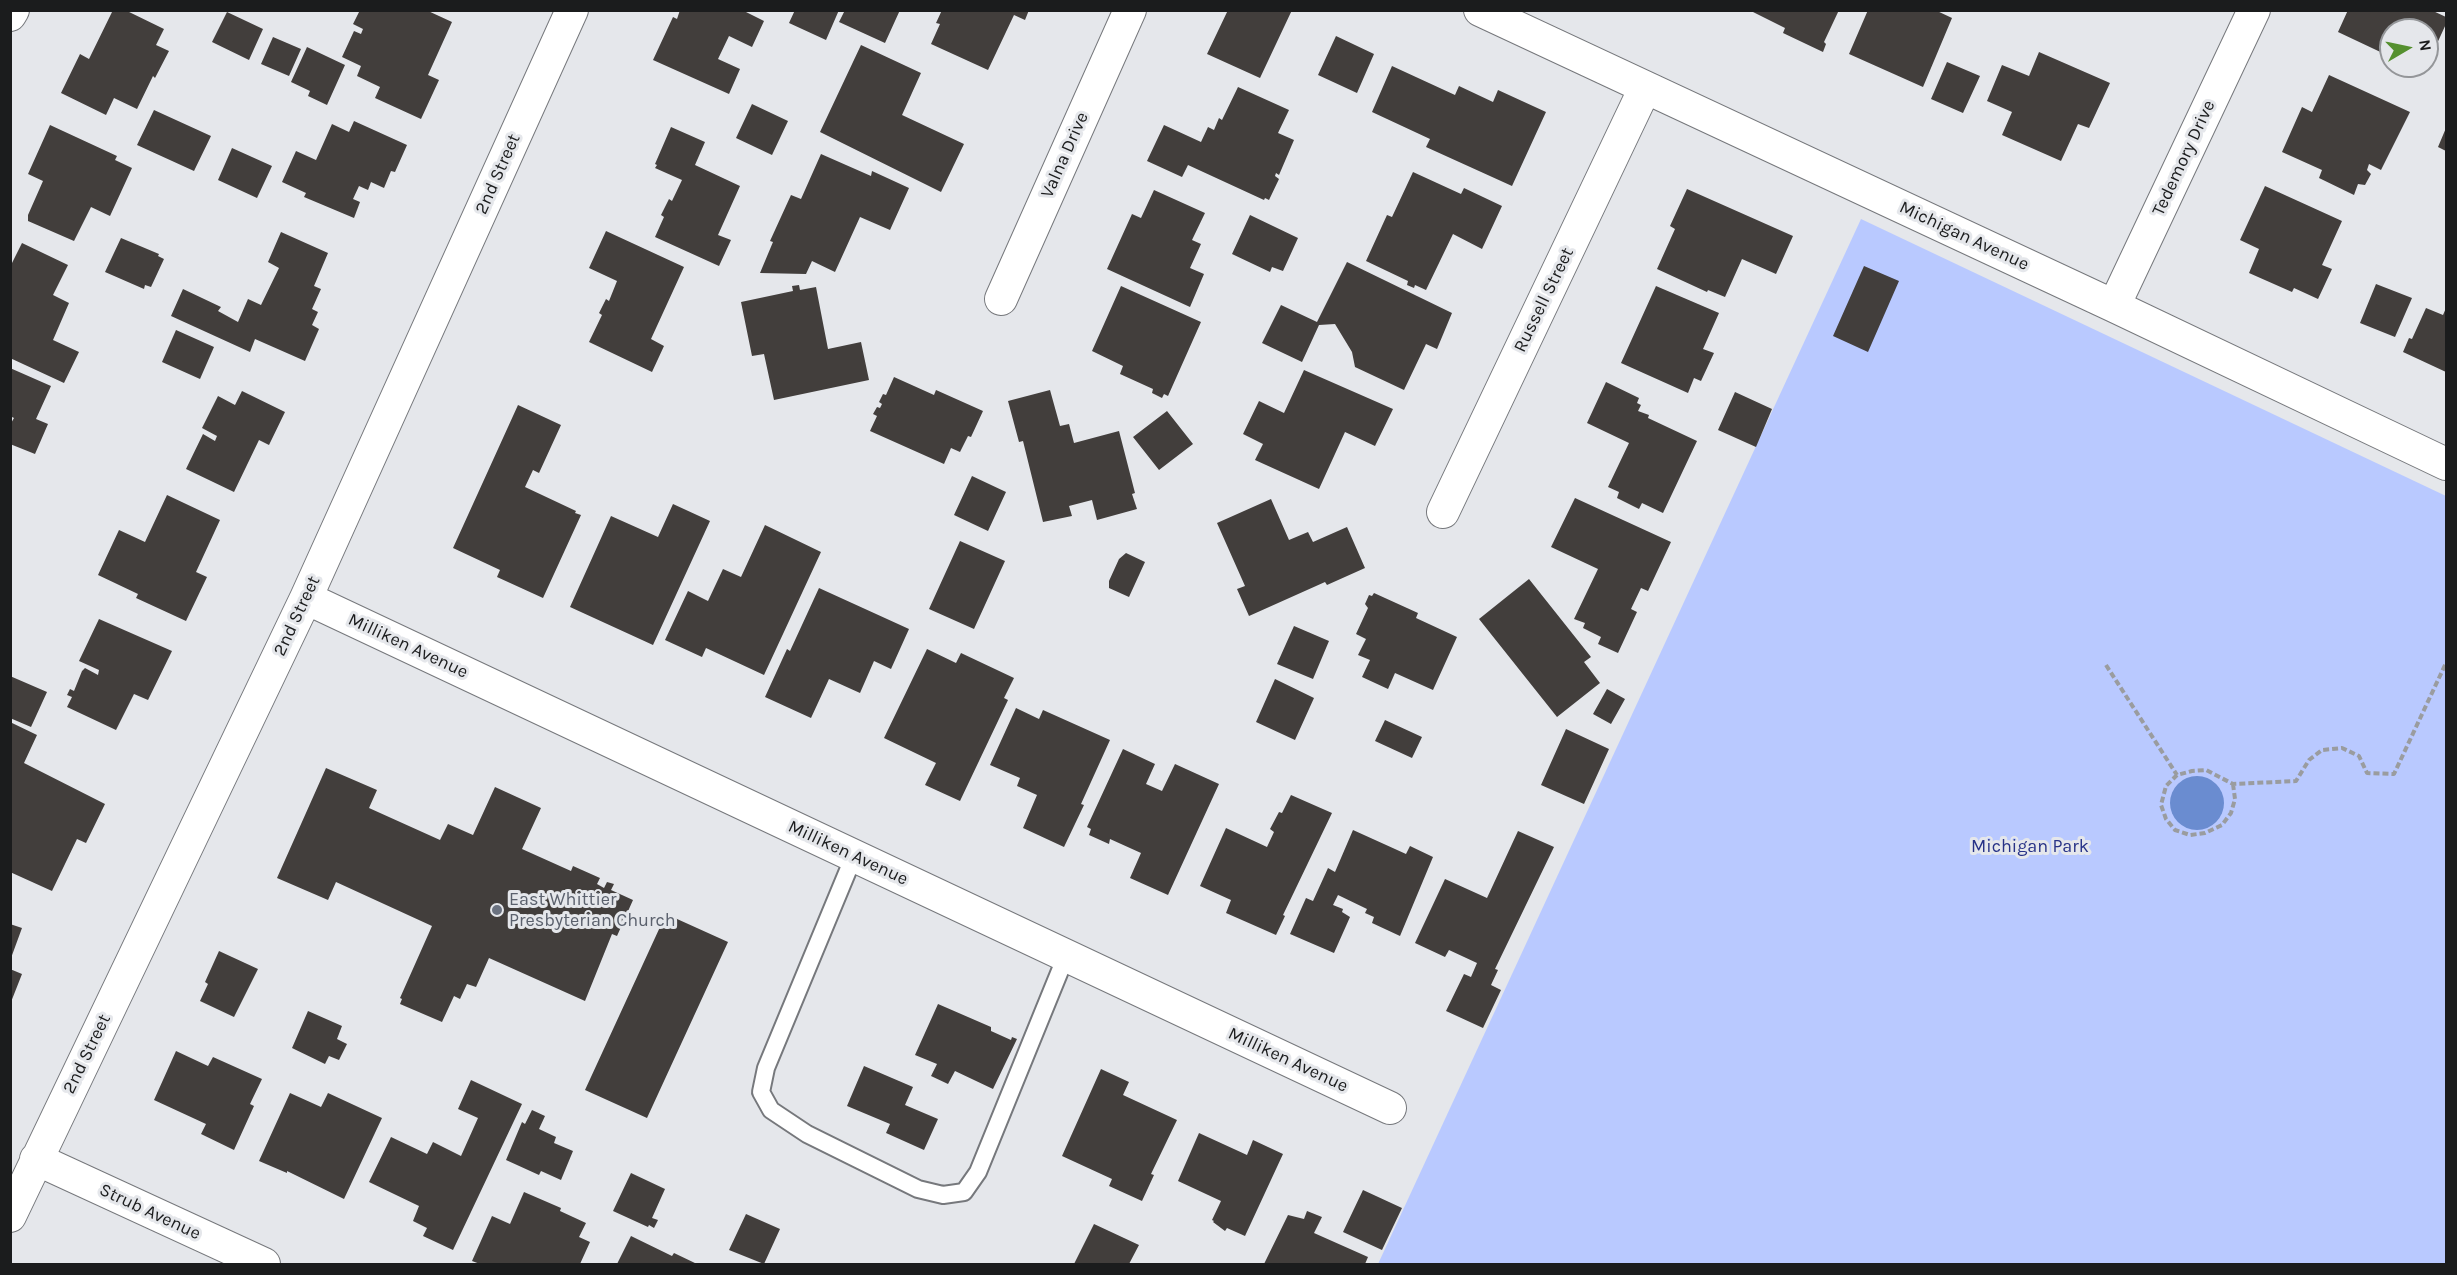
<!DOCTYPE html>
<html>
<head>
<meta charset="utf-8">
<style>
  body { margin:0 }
  #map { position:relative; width:2457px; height:1275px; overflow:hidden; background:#e5e7eb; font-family:Karla,sans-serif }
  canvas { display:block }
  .frame { position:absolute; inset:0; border:12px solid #1b1c1d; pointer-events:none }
  .north { position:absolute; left:2379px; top:18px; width:60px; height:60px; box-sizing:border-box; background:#e5e7eb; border:2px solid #949699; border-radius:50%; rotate:81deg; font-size:16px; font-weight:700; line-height:24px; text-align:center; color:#1b1c1d }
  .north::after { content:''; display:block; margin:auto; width:21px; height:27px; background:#55902f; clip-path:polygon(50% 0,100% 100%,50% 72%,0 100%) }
</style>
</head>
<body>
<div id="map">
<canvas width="2457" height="1275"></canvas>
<div class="frame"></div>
<div class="north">N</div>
</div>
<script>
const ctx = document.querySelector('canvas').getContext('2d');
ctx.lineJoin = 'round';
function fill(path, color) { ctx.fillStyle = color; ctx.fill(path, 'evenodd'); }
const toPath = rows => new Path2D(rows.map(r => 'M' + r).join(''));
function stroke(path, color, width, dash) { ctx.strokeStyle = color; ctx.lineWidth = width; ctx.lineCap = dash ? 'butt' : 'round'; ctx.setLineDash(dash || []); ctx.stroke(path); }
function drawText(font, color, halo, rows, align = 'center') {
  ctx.font = font + ' Karla,sans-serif'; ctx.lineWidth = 6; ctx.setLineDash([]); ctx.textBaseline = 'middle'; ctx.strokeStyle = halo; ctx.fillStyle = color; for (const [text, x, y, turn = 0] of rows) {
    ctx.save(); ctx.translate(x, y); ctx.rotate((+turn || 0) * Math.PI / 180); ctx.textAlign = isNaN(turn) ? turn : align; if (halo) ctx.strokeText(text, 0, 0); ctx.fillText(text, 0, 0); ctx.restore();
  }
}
const green = toPath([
  [1861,219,2446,496,2446,1264,1378,1264]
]);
const water = toPath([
  '2170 803a27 27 0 1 1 54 0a27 27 0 1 1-54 0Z'
]);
const building = toPath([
  [113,10,125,10,164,29,156,45,169,51,155,78,153,76,137,109,114,98,106,115,61,93,80,54,89,59],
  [360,10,426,10,452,22,428,75,439,80,421,119,375,98,380,87,357,76,361,66,342,57,354,31,361,34,363,29,353,24],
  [680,10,742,10,764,21,752,47,729,36,718,59,740,69,729,94,653,60,673,17,677,19],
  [795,10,839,10,826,40,789,23],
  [845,10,900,10,885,43,839,22],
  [942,10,1029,10,1025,20,1014,15,988,70,931,44,940,24,936,23],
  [1228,10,1292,10,1260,78,1207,54],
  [1749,10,1839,10,1824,42,1826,44,1823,52,1783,33,1785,28],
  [1868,10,1935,10,1952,18,1923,87,1849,54],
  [2348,10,2431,10,2446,17,2446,24,2423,74,2405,66,2427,66,2427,30,2391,30,2391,57,2338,32],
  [227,12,263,29,249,60,212,42],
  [1336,36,1374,54,1357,93,1318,75],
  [273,37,301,49,289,76,261,64],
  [861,45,921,73,902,115,964,144,941,192,820,132],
  [307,47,345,65,327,105,308,96,310,91,291,82],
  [2039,52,2110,83,2089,128,2078,124,2061,161,2002,135,2012,112,1987,101,2002,65,2029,76],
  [1947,62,1980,76,1963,113,1931,99],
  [1392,66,1455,95,1459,86,1493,102,1498,90,1546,112,1512,186,1426,147,1430,139,1372,112],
  [2329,75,2410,112,2381,170,2369,164,2367,170,2371,174,2365,185,2358,184,2354,195,2319,178,2322,170,2282,152,2302,107,2312,112],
  [1238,87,1289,110,1278,133,1294,140,1279,175,1276,173,1275,176,1279,179,1269,200,1265,198,1264,200,1188,165,1182,177,1147,161,1164,125,1201,142,1208,127,1214,130,1219,118,1222,120],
  [752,104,788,121,772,155,736,138],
  [154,110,211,136,194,171,137,145],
  [354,121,407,145,395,172,391,171,384,188,371,182,368,190,359,186,353,199,360,202,354,218,304,197,306,193,282,182,296,151,316,160,332,124,349,132],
  [50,125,117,156,115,160,132,168,110,216,91,207,74,241,28,221,28,215,43,181,28,174],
  [671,127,705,142,695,165,740,186,718,235,731,240,719,266,655,237,664,217,661,215,669,199,672,201,682,180,655,168,657,165,655,164],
  [2446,128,2446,151,2438,147],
  [232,148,272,166,257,198,218,180],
  [821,154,871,176,872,171,909,188,890,230,860,217,835,272,812,261,806,274,760,273,773,242,770,241,791,195,801,199],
  [1413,172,1461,194,1464,188,1502,206,1482,249,1453,234,1426,290,1415,285,1414,288,1407,285,1408,281,1366,261,1387,215,1392,217],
  [2265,186,2342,221,2322,265,2332,269,2318,299,2294,288,2292,292,2249,273,2259,249,2240,240],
  [1687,189,1793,236,1776,274,1742,259,1725,297,1708,290,1707,292,1657,269,1675,229,1670,226],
  [1154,190,1205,213,1192,240,1201,244,1190,268,1204,274,1190,307,1107,269,1132,214,1141,218],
  [1250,215,1298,238,1283,271,1272,267,1270,272,1232,254],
  [606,231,684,267,651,339,664,346,652,372,589,342,602,315,599,313,606,299,609,301,617,281,589,268],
  [281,232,328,253,314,286,321,289,312,309,318,312,312,325,319,329,305,361,255,339,250,352,171,316,183,289,221,307,218,311,238,322,248,299,261,305,279,268,268,262],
  [121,238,159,254,158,256,164,259,151,287,145,285,144,289,105,272],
  [22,243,68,265,53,295,69,303,53,340,79,352,64,383,10,358,10,267],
  [1347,262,1452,313,1437,349,1426,344,1404,390,1355,367,1352,352,1335,324,1319,325,1302,362,1262,343,1281,305,1317,322],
  [1864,266,1899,281,1868,352,1833,336],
  [2376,284,2412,298,2395,337,2360,323],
  [799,285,800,290,816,287,828,349,861,342,869,380,774,400,764,354,752,356,741,302,793,291,792,286],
  [1121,286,1201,322,1168,396,1164,394,1162,398,1152,393,1153,389,1120,374,1123,366,1092,351],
  [1656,286,1719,313,1703,349,1714,353,1701,381,1694,378,1688,393,1621,363],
  [2426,308,2443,315,2446,308,2446,372,2403,352,2409,338,2412,339],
  [176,330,214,347,200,379,162,362],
  [10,368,51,386,36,419,48,424,35,454,10,444,10,425,14,418,10,416],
  [1304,370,1393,409,1375,446,1345,432,1319,489,1255,460,1263,444,1243,434,1259,401,1284,413],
  [894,377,934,395,936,390,983,411,971,437,968,436,960,452,951,448,944,464,870,431,877,416,873,414,877,407,880,408,882,404,879,402,883,394,886,395],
  [1606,382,1639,398,1637,403,1641,405,1638,411,1649,415,1648,418,1697,441,1663,513,1642,503,1639,509,1617,498,1619,492,1608,487,1629,443,1587,423],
  [1050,390,1060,426,1069,424,1074,443,1119,431,1135,493,1132,494,1137,509,1097,520,1092,500,1069,506,1072,516,1043,522,1023,441,1019,442,1008,401],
  [242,391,285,412,269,445,259,440,234,492,186,469,203,434,215,441,217,436,202,428,218,396,235,405],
  [1735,392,1772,409,1756,447,1718,430],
  [518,405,561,425,539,473,533,470,525,487,576,511,575,513,581,515,543,598,497,577,500,570,453,548],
  [1167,411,1193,444,1159,470,1133,437],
  [972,476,1006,492,988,531,954,515],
  [167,495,220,520,196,572,207,577,186,621,136,598,138,594,98,575,119,530,145,542],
  [1575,498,1671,542,1648,591,1641,588,1631,609,1637,612,1618,653,1598,644,1601,637,1583,628,1585,623,1574,619,1598,569,1551,547],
  [1271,499,1289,540,1308,532,1313,542,1347,527,1365,568,1327,585,1325,582,1249,616,1237,589,1245,586,1217,523],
  [673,504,710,521,653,645,570,607,611,516,658,537],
  [765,525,821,552,764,675,706,648,702,657,665,640,688,591,708,601,723,569,741,577],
  [960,541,1005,561,974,629,929,609],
  [1126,553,1145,562,1129,597,1109,588,1109,581,1119,559],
  [1529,579,1591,657,1584,662,1600,683,1557,717,1479,619],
  [819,588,909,629,891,669,874,661,860,693,829,679,811,718,765,697,787,649,790,651],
  [1374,593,1418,613,1416,618,1457,637,1433,690,1395,673,1388,689,1362,677,1370,660,1358,655,1366,639,1356,634,1368,608,1365,604,1369,595,1372,596],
  [99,619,172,651,148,700,134,694,116,730,67,707,72,697,67,695,70,689,74,691,82,671,85,668,98,675,99,670,79,661],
  [1294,626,1329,641,1313,679,1277,664],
  [927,649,956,663,961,653,1014,678,1004,698,1008,700,960,801,925,785,936,763,884,738],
  [10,676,47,692,31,727,10,718],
  [1275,679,1314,698,1295,740,1256,722],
  [1607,689,1625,699,1611,724,1593,714],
  [1016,708,1039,719,1043,710,1110,740,1081,804,1084,805,1064,847,1023,828,1037,795,1017,786,1020,778,990,765],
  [1385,720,1422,737,1412,758,1375,741],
  [10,722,37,735,24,763,105,804,86,843,77,839,52,891,10,872],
  [1566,729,1609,749,1584,804,1541,785],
  [1123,749,1155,764,1146,784,1162,791,1175,764,1219,784,1168,895,1130,878,1141,853,1110,839,1109,844,1089,835,1091,829,1087,827],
  [326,768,377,790,369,808,440,840,448,824,473,835,495,787,541,808,522,849,571,871,573,866,600,878,597,884,604,888,607,882,614,884,611,890,633,900,617,936,612,934,585,1001,489,958,476,987,467,984,460,999,454,996,442,1022,400,1004,402,999,400,998,432,926,336,882,328,900,277,878],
  [1291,795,1332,813,1283,915,1285,916,1276,935,1226,913,1231,900,1200,886,1226,828,1267,847,1274,832,1270,829,1279,812,1282,813],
  [1353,830,1406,854,1410,846,1433,857,1400,936,1372,923,1374,917,1365,913,1367,909,1338,895,1333,905,1343,909,1342,912,1350,917,1334,953,1290,934,1306,898,1313,901,1328,868,1335,872],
  [1518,831,1554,847,1495,969,1498,970,1491,985,1501,990,1483,1028,1446,1011,1464,974,1471,977,1477,963,1449,950,1445,957,1415,943,1445,879,1487,898],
  [666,914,728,942,647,1118,585,1090],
  [10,924,22,928,11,958,10,958],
  [219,951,258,969,234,1017,200,1001,208,984,205,982],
  [10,969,22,974,11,1002,10,1002],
  [938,1004,991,1027,991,1031,1011,1040,1012,1037,1017,1039,993,1089,955,1071,948,1084,931,1076,937,1064,915,1055],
  [308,1011,342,1026,337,1039,347,1044,339,1060,329,1056,325,1064,292,1048],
  [176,1051,208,1066,213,1057,262,1079,250,1104,254,1106,234,1150,201,1134,206,1124,154,1100],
  [864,1066,913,1087,905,1105,938,1119,924,1150,886,1133,890,1124,847,1106],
  [1101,1069,1129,1082,1123,1095,1177,1120,1151,1174,1154,1175,1142,1201,1109,1186,1112,1179,1062,1156],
  [471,1080,522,1104,453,1250,423,1236,427,1228,413,1221,419,1206,369,1182,391,1137,427,1154,433,1142,461,1156,478,1118,458,1109],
  [290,1093,321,1107,328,1093,382,1118,344,1199,287,1171,287,1173,259,1161],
  [532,1110,545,1116,539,1129,556,1137,554,1143,573,1151,561,1180,541,1171,539,1175,506,1160,522,1122,525,1124],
  [1199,1133,1247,1155,1253,1140,1283,1154,1245,1236,1227,1228,1225,1231,1213,1222,1214,1221,1212,1220,1221,1201,1178,1181],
  [631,1173,665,1189,652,1218,658,1220,654,1228,649,1225,648,1227,613,1211],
  [1363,1190,1402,1208,1382,1250,1343,1232],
  [524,1192,561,1208,560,1211,586,1223,579,1237,590,1242,580,1264,480,1264,472,1261,492,1216,510,1224],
  [1307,1211,1322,1217,1314,1233,1368,1257,1365,1264,1264,1264,1288,1215,1304,1219],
  [746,1214,780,1229,764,1264,729,1250],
  [1094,1224,1139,1245,1129,1264,1074,1264],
  [631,1236,672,1256,674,1253,697,1264,617,1264]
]);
const path = toPath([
  [2106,665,2177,775],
  [2233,784,2235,799,2231,813,2222,825,2205,833,2190,835,2175,830,2166,819,2161,805,2166,786,2177,775,2192,771,2206,770,2233,784,2296,781,2309,760,2322,750,2342,748,2359,756,2367,773,2394,774,2446,663]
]);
const lane = toPath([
  [854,856,766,1068,761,1092,771,1110,807,1134,918,1189,943,1195,964,1192,978,1172,1066,956]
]);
const street = toPath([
  [1480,10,2114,306,2446,464],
  [10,15,13,10],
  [1001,299,1130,10],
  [2114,306,2254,10],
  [1443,512,1645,88],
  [306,598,1390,1108],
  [36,1159,264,1264],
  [10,1216,306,598,572,10]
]);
const markers = [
  [497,910,6,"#6b7280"]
];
const streetNames = [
  ["Valna Drive",1065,155,-66],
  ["Tedemory Drive",2184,158,-65],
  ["2nd Street",498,174,-66],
  ["Michigan Avenue",1964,236,25],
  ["Russell Street",1544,300,-64],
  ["2nd Street",297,616,-65],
  ["Milliken Avenue",408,646,25],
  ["Milliken Avenue",848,853,25],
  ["2nd Street",87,1054,-64],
  ["Milliken Avenue",1288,1060,25],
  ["Strub Avenue",150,1212,25]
];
const parkNames = [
  ["Michigan Park",2030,847]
];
const worshipNames = [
  ["East Whittier",509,900],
  ["Presbyterian Church",509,921]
];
fill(green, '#b9c9ff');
fill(water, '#6a8cd0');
fill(building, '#423e3c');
stroke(lane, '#76787c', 20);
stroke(street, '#76787c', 34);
stroke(path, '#9a9c9f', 4, [6, 3]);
stroke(lane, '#fff', 16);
stroke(street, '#fff', 32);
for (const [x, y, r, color] of markers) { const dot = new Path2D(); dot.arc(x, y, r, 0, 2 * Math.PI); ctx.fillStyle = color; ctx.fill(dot); stroke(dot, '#e5e7eb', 2); }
drawText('18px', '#1b1c1d', '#e5e7eb', streetNames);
drawText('18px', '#273287', '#e5e7eb', parkNames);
drawText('18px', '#5b616d', '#e5e7eb', worshipNames, 'left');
</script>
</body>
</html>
